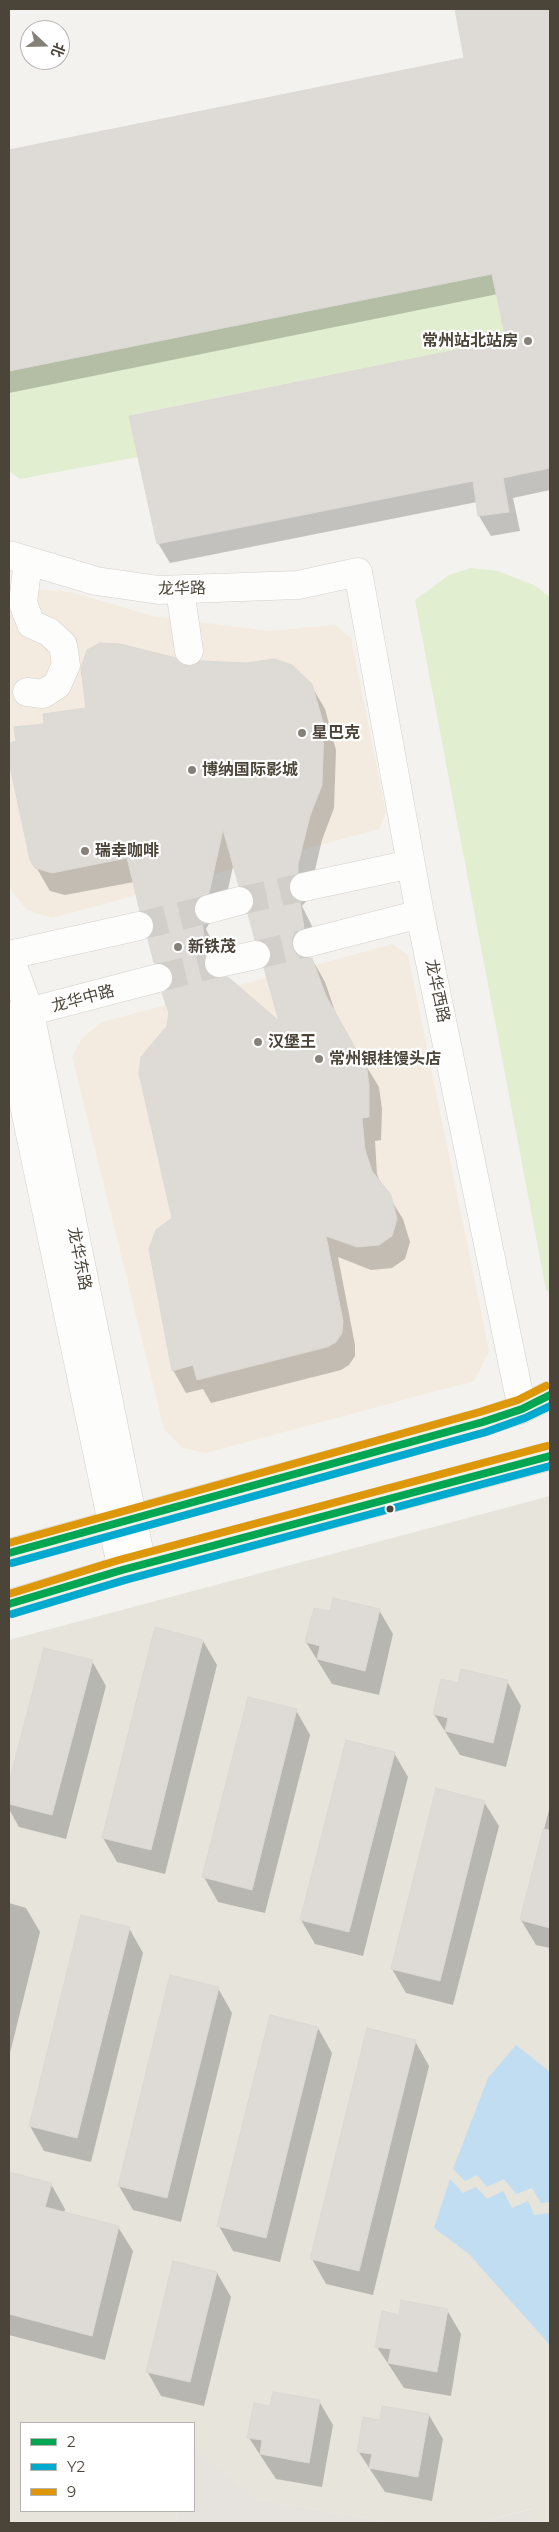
<!DOCTYPE html>
<html>
<head>
<meta charset="utf-8">
<style>
  body { margin:0 }
  #map { position:relative; width:559px; height:2532px; overflow:hidden; background:#f4f2ee; font-family:Montserrat,"Noto Sans SC",sans-serif }
  canvas { display:block }
  .frame { position:absolute; inset:0; border:10px solid #4b4439; pointer-events:none }
  .legend { position:absolute; left:20px; top:2422px; width:175px; height:90px; box-sizing:border-box; background:#fff; border:1px solid #b7b4b0; margin:0; padding:6px 9px; list-style:none; font-size:15px; color:#4b4439 }
  .legend li { display:flex; align-items:center; gap:10px; height:25px }
  .legend b { width:25px; border:1px solid #b7b4b0 }
  .north { position:absolute; left:20px; top:20px; width:50px; height:50px; box-sizing:border-box; background:#fff; border:1px solid #b7b4b0; border-radius:50%; rotate:111deg; font-size:14px; font-weight:700; line-height:20px; text-align:center; color:#4b4439 }
  .north::after { content:''; display:block; margin:auto; width:18px; height:22px; background:#868178; clip-path:polygon(50% 0,100% 100%,50% 72%,0 100%) }
</style>
</head>
<body>
<div id="map">
<canvas width="559" height="2532"></canvas>
<div class="frame"></div>
<ul class="legend">
<li><b style="height:6px;background:#00a651"></b>2</li>
<li><b style="height:6px;background:#00a9ce"></b>Y2</li>
<li><b style="height:6px;background:#dd9709"></b>9</li>
</ul>
<div class="north">北</div>
</div>
<script>
const ctx = document.querySelector('canvas').getContext('2d');
ctx.lineJoin = 'round';
function fill(path, color) { ctx.fillStyle = color; ctx.fill(path, 'evenodd'); }
const toPath = rows => new Path2D(rows.map(r => 'M' + r).join(''));
function stroke(path, color, width, dash) { ctx.strokeStyle = color; ctx.lineWidth = width; ctx.lineCap = dash ? 'butt' : 'round'; ctx.setLineDash(dash || []); ctx.stroke(path); }
function drawText(font, color, halo, rows, align = 'center') {
  ctx.font = font + ' Montserrat,"Noto Sans SC",sans-serif'; ctx.lineWidth = 4.5; ctx.setLineDash([]); ctx.textBaseline = 'middle'; ctx.strokeStyle = halo; ctx.fillStyle = color; for (const [text, x, y, turn = 0] of rows) {
    ctx.save(); ctx.translate(x, y); ctx.rotate((+turn || 0) * Math.PI / 180); ctx.textAlign = isNaN(turn) ? turn : align; if (halo) ctx.strokeText(text, 0, 0); ctx.fillText(text, 0, 0); ctx.restore();
  }
}
const residential = toPath([
  [550,1496,550,2523,528,2523,530,2509,479,2523,391,2523,254,2499,194,2449,194,2423,21,2423,21,2511,178,2511,175,2523,9,2523,9,1640]
]);
const commercial = toPath([
  [9,587,71,592,152,616,269,631,335,625,351,638,386,813,379,829,52,918,27,910,11,890,9,878],
  [393,944,408,955,489,1351,474,1381,206,1453,182,1448,164,1429,72,1057,82,1038,102,1022]
]);
const green = toPath([
  [492,274,519,408,476,346,130,415,138,457,20,479,9,471,9,371],
  [471,568,498,571,534,585,550,597,550,1292,546,1290,415,600,449,575]
]);
const parking = toPath([
  [194,2448,255,2499,391,2523,175,2523,178,2511,194,2511],
  [531,2509,528,2523,479,2523]
]);
const water = toPath([
  [516,2045,550,2072,550,2202,541,2203,532,2188,516,2194,504,2179,487,2187,477,2175,465,2181,453,2169,488,2078],
  [450,2179,463,2193,476,2187,487,2199,503,2191,512,2208,528,2201,534,2215,550,2213,550,2345,468,2253,434,2228]
]);
const shadow = toPath([
  [456,9,550,9,550,490,513,498,520,531,491,536,479,516,477,502,170,563,158,543,507,341,498,294,9,393,9,151,465,59],
  [88,651,311,685,325,709,336,750,334,808,322,840,311,887,311,896,302,906,312,926,317,951,306,959,312,959,325,982,338,1020,379,1087,382,1109,381,1140,375,1141,377,1174,381,1184,403,1219,410,1242,405,1259,392,1268,371,1270,338,1257,355,1345,355,1356,349,1365,341,1370,211,1403,203,1389,186,1393,173,1370,174,1219,169,1026,170,990,173,985,168,986,155,962,154,932,142,910,134,882,65,895,50,891,32,860,9,755,9,744,18,743,45,725,88,709,81,672],
  [234,862,241,885,254,908,256,939,270,963,281,1025,218,979,215,947,206,929,211,920,222,916],
  [379,1610,393,1634,379,1695,332,1684,306,1642,331,1613],
  [203,1641,217,1665,165,1874,117,1862,103,1838],
  [45,1649,92,1661,106,1686,66,1839,19,1827,9,1809,9,1788],
  [507,1681,521,1706,506,1767,460,1755,434,1714,459,1685],
  [296,1710,310,1735,265,1913,218,1902,204,1877],
  [394,1753,408,1777,363,1956,315,1944,301,1920],
  [484,1802,499,1826,453,2005,406,1993,392,1969],
  [550,1806,550,1948,536,1945,521,1920],
  [9,1903,26,1908,40,1932,9,2057],
  [129,1928,143,1953,91,2162,44,2151,30,2126],
  [218,1988,232,2013,181,2222,133,2210,119,2186],
  [318,2028,332,2053,280,2262,233,2251,219,2226],
  [415,2041,429,2066,373,2295,326,2284,312,2259],
  [9,2173,51,2184,65,2209,64,2213,118,2227,133,2251,105,2360,9,2335],
  [217,2273,231,2297,204,2406,161,2396,147,2371],
  [447,2310,461,2334,451,2396,404,2388,377,2347,400,2316],
  [319,2401,333,2425,322,2487,276,2479,249,2438,271,2407],
  [429,2415,443,2439,432,2501,385,2492,358,2451,381,2421]
]);
const building = toPath([
  [455,9,550,9,550,468,503,478,509,512,478,516,473,481,157,544,129,416,506,340,492,274,9,371,9,150,464,58,455,9],
  [100,643,120,644,176,658,183,665,191,666,201,661,247,663,274,659,292,665,312,684,324,726,322,785,310,816,298,864,298,873,289,883,289,891,292,897,300,902,304,928,296,932,292,938,292,946,296,954,302,958,312,958,326,996,352,1042,360,1062,366,1062,369,1085,369,1117,362,1118,365,1150,372,1171,391,1195,397,1219,392,1236,379,1245,357,1247,326,1236,343,1321,342,1333,336,1342,327,1347,197,1380,193,1365,172,1371,149,1249,156,1230,172,1218,139,1073,141,1057,167,1026,169,1013,162,993,169,989,173,983,173,974,169,967,163,963,154,963,148,939,154,931,154,922,150,915,140,911,127,858,52,873,35,868,30,860,9,761,9,743,16,741,14,727,44,724,43,714,86,708,81,668,87,650,100,643],
  [223,830,239,886,250,890,254,897,254,906,248,914,255,940,267,944,271,951,271,960,264,968,279,1021,228,977,214,978,208,974,204,967,204,959,207,953,202,923,194,913,194,905,198,898,209,893,223,830],
  [333,1598,380,1609,365,1671,317,1659,320,1646,305,1642,314,1608,330,1611,333,1598],
  [155,1627,203,1640,151,1850,102,1838,155,1627],
  [44,1648,93,1660,52,1815,9,1804,9,1783,44,1648],
  [461,1669,508,1680,493,1743,445,1731,448,1718,433,1714,441,1679,458,1683,461,1669],
  [248,1697,297,1709,252,1890,202,1877,248,1697],
  [346,1740,395,1752,349,1932,300,1920,346,1740],
  [436,1788,485,1801,440,1981,391,1969,436,1788],
  [543,1829,550,1830,550,1928,520,1920,543,1829],
  [81,1915,130,1927,77,2138,29,2126,81,1915],
  [170,1975,219,1987,167,2198,118,2186,170,1975],
  [270,2015,318,2027,266,2238,217,2226,270,2015],
  [367,2028,416,2040,359,2271,310,2259,367,2028],
  [9,2172,52,2183,45,2207,119,2226,92,2336,9,2314,9,2172],
  [173,2261,217,2272,190,2382,146,2372,173,2261],
  [401,2300,448,2309,437,2372,388,2363,391,2349,375,2347,382,2311,399,2315,401,2300],
  [273,2392,320,2400,309,2463,260,2454,262,2440,247,2438,254,2403,270,2406,273,2392],
  [382,2406,429,2414,418,2477,369,2468,372,2454,357,2452,363,2417,380,2420,382,2406]
]);
const minorTunnel = toPath([
  [239,901,304,887],
  [139,926,209,909],
  [256,955,307,943],
  [158,978,219,963]
]);
const minor = toPath([
  [9,555,96,581,159,590,298,585,358,572,420,914,522,1409],
  [180,590,189,651],
  [27,692,43,694,57,685,66,665,63,645,49,632,31,624,23,603,28,561],
  [304,887,411,864],
  [209,909,239,901],
  [139,926,9,955,30,1013,142,1565],
  [307,943,420,914],
  [219,963,256,955],
  [13,1016,158,978],
  [9,1034,122,1570]
]);
const major = toPath([
  [9,1553,483,1422,522,1409,550,1395],
  [9,1604,122,1570,550,1456]
]);
const bus1 = toPath([
  [9,1553,483,1422,522,1409,550,1395],
  [9,1604,122,1570,550,1456]
]);
const bus2 = toPath([
  [12,1563,486,1432,525,1418,550,1406],
  [12,1614,125,1580,550,1466]
]);
const bus3 = toPath([
  [9,1543,480,1412,518,1400,546,1386],
  [9,1594,119,1560,547,1446]
]);
const markers = [
  [528,341,5,"#868178"],
  [302,733,5,"#868178"],
  [192,770,5,"#868178"],
  [85,851,5,"#868178"],
  [178,947,5,"#868178"],
  [258,1042,5,"#868178"],
  [319,1059,5,"#868178"],
  [390,1509,4.5,"#4b4439"]
];
const poiNames = [
  ["常州站北站房",518,341,"right"],
  ["星巴克",312,733],
  ["博纳国际影城",202,770],
  ["瑞幸咖啡",95,851],
  ["新铁茂",188,947],
  ["汉堡王",268,1042],
  ["常州银桂馒头店",329,1059]
];
const streetNames = [
  ["龙华路",182,589,-1],
  ["龙华西路",437,991,78],
  ["龙华中路",83,999,-15],
  ["龙华东路",79,1259,79]
];
fill(residential, '#e7e4dc');
fill(commercial, '#f3ebdf');
fill(green, '#e1eecf');
fill(parking, '#e6e3df');
fill(water, '#c0ddf1');
fill(shadow, '#0003');
fill(building, '#dedbd6');
stroke(building, '#dcd9d4', 1);
stroke(minorTunnel, '#d2cfca', 28, [28, 14]);
stroke(minor, '#d2d0cb', 29);
stroke(major, '#d6cebb', 29);
stroke(minor, '#fdfdfc', 28);
stroke(major, '#f2efe6', 28);
stroke(bus1, '#00a651', 8);
stroke(bus2, '#00a9ce', 8);
stroke(bus3, '#dd9709', 8);
for (const [x, y, r, color] of markers) { const dot = new Path2D(); dot.arc(x, y, r, 0, 2 * Math.PI); ctx.fillStyle = color; ctx.fill(dot); stroke(dot, '#fff', 2); }
drawText('bold 16px', '#4b4439', '#fff', poiNames, 'left');
drawText('16px', '#4b4439', '#fff', streetNames);
</script>
</body>
</html>
